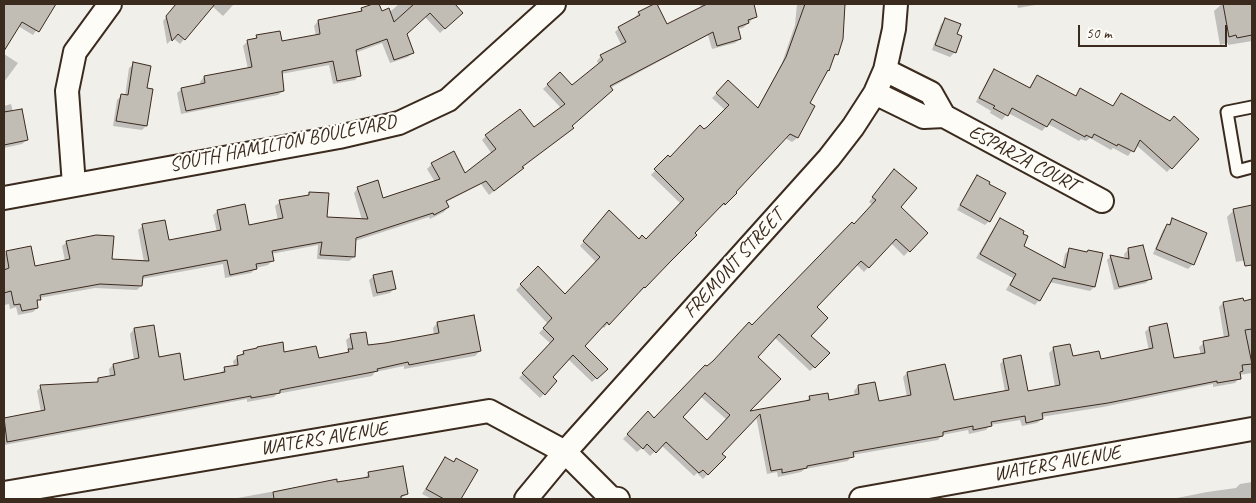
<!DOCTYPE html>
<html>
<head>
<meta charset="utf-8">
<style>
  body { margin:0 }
  #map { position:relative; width:1256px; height:503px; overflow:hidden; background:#f1efea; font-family:Caveat,sans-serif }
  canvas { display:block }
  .frame { position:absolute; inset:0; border:5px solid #3b2a1e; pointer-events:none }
  .scale { position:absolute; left:1078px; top:25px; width:149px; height:22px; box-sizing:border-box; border:2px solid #3b2a1e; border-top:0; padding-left:6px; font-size:15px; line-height:18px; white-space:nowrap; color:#3b2a1e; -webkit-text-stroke:4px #fdfcf7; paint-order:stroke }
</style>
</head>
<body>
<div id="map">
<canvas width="1256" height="503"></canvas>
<div class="frame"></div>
<div class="scale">50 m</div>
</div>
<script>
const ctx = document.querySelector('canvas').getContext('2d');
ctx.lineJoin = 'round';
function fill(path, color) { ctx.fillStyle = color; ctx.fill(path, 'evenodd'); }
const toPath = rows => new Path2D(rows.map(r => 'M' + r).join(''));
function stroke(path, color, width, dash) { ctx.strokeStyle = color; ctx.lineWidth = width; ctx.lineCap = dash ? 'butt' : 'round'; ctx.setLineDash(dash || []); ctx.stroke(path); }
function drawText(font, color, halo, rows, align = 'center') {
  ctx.font = font + ' Caveat,sans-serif'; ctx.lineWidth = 4.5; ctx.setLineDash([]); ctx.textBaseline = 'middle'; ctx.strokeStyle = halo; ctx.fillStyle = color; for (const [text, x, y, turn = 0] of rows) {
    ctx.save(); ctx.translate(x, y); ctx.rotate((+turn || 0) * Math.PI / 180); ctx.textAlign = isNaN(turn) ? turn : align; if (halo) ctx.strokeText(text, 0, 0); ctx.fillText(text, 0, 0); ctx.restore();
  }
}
const shadow = toPath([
  [5,4,45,4,52,8,33,35,18,26,4,49,4,6],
  [177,4,234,4,223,16,212,6,180,44,173,38,167,44,163,21],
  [377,4,383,18,399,4,454,4,462,13,440,33,425,17,406,34,413,52,408,57,390,63,382,43,355,53,359,75,355,80,333,84,329,65,281,74,283,91,278,95,181,114,177,93,182,89,201,85,200,82,204,77,248,69,243,46,248,41,253,40,257,37,281,42,316,36,314,26,318,21,357,14,362,9],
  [700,4,730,4,731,6,742,4,752,4,755,17,743,28,737,29,740,39,735,43,712,49,708,35,610,88,521,167,518,172,489,195,481,184,446,202,448,207,444,212,430,219,429,217,355,241,354,257,349,261,317,259,318,245,271,254,272,261,268,265,256,268,251,273,225,278,223,264,141,279,141,286,137,290,95,288,39,298,36,302,37,308,33,312,18,315,16,307,10,309,9,304,4,305,4,255,7,252,34,267,65,261,62,246,67,242,111,260,144,262,138,230,143,226,168,241,217,232,213,215,218,211,248,226,278,221,275,206,280,202,306,196,310,193,326,218,362,220,354,193,358,188,383,199,435,182,427,169,432,164,465,175,492,154,482,140,486,136,533,128,561,108,543,89,560,73,572,87,599,65,597,61,601,56,622,46,615,32,619,28,636,19,635,17,639,13,667,26,701,8],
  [797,4,847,4,844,7,837,54,832,59,828,70,809,104,814,106,797,138,792,142,785,138,734,192,735,193,720,208,719,207,694,233,669,262,640,292,639,290,604,328,601,326,583,346,606,369,592,382,568,359,551,377,556,381,540,398,519,378,551,344,539,333,548,324,516,290,538,268,565,295,596,262,580,246,605,216,639,240,646,240,681,204,651,175,668,157,670,159,704,130,725,110,712,98,728,82,757,109,782,63,795,25],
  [1017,4,1041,4,1018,8],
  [1222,4,1252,4,1252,41,1228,45,1228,43,1220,45,1214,11],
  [946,20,956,35,955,52,950,57,932,50,941,24],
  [4,54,18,63,4,82],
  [134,64,146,89,146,126,142,130,113,126,117,100,121,96,125,96,129,68],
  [994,71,1028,89,1037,76,1075,97,1081,90,1112,107,1121,95,1198,139,1167,172,1136,145,1128,156,1113,148,1111,150,1090,138,1086,141,1081,139,1079,141,1048,124,1042,131,1008,113,1002,120,990,113,991,111,976,102,990,75],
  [11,104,13,112,27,140,22,144,4,148,4,106],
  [890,175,899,207,926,233,904,256,891,243,864,272,856,264,815,307,809,336,828,353,810,371,774,337,756,357,747,413,805,402,810,397,828,402,855,396,854,391,858,386,878,402,907,397,903,377,907,373,953,402,1005,392,1000,364,1004,360,1027,392,1055,387,1049,353,1053,349,1069,346,1072,358,1100,360,1149,351,1145,332,1149,328,1173,360,1201,355,1199,347,1204,343,1224,338,1219,307,1223,303,1252,300,1252,373,1239,375,1239,378,1235,383,1213,387,1213,384,1103,407,1041,417,1042,419,1037,423,1022,426,1020,420,990,425,986,430,969,434,968,430,942,435,938,440,852,455,848,461,805,469,801,472,778,477,777,472,767,474,756,416,720,454,724,457,703,479,697,473,694,476,661,445,650,456,642,448,637,452,623,439,648,413,654,419,752,326,873,205,869,202],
  [700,396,727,420,707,441,682,417],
  [977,176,989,221,985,225,957,210,973,181],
  [1252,206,1252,265,1251,259,1236,262,1227,217,1234,210],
  [1000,219,1023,247,1062,268,1065,254,1070,249,1102,254,1094,287,1090,291,1049,282,1039,300,1035,305,1006,290,1013,278,976,258,996,224],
  [1173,220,1193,264,1188,269,1153,254,1163,230],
  [1128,250,1150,278,1146,283,1114,290,1107,260,1111,256,1125,259,1124,254],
  [374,276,394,289,390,293,373,297,369,280],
  [437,323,480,351,475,356,404,369,404,366,375,372,372,376,277,394,274,397,247,402,247,399,4,445,4,419,41,412,37,391,41,386,94,384,98,380,110,377,109,369,113,365,134,361,130,334,134,329,158,359,183,381,220,373,225,369,234,367,233,361,244,352,255,350,257,348,318,360,345,354,348,351,346,340,351,336,367,347,434,335,433,328],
  [445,459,453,463,456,460,476,471,460,499,432,499,422,494,441,463],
  [369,473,407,494,400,499,232,499,336,480,336,483,364,479],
  [1252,482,1252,499,1172,499,1207,492,1236,488,1240,484]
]);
const building = toPath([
  [4,4,56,4,39,32,22,22,4,51,4,4],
  [176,4,215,4,185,40,178,34,172,41,166,16,176,4],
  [373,4,379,4,382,11,389,8,394,22,414,4,455,4,463,13,445,29,430,13,407,34,414,53,394,60,387,39,356,50,361,76,337,81,333,61,282,71,284,91,186,111,181,88,205,83,204,76,252,67,247,40,257,38,256,35,280,31,282,41,320,34,318,20,362,11,361,8,373,4],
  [654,4,657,4,667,24,707,4,754,4,757,17,748,20,749,23,738,27,741,39,717,46,713,32,610,86,613,90,572,126,574,128,522,167,524,168,494,191,486,181,446,201,449,207,434,215,433,213,356,238,355,257,320,255,322,242,272,251,274,261,256,264,257,269,230,275,227,260,143,276,142,286,100,284,40,295,41,300,37,300,38,308,22,311,20,304,14,305,11,291,4,293,4,270,9,268,6,251,31,246,35,266,70,259,66,241,96,235,114,236,112,259,149,261,142,224,165,220,169,240,221,230,217,210,245,204,249,225,283,218,279,200,309,195,309,192,329,193,327,217,368,219,357,187,378,180,383,198,440,179,431,163,454,151,465,173,496,149,485,135,520,109,534,127,565,104,547,84,560,72,572,85,603,60,600,55,626,42,618,27,640,15,638,12,654,4],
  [805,4,845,4,843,39,838,55,835,54,829,71,828,70,810,103,815,106,798,138,790,134,736,192,737,193,725,205,724,203,695,233,697,235,670,262,645,288,644,287,609,325,607,322,585,346,608,369,597,379,573,355,553,377,557,381,545,395,522,373,554,339,543,328,552,318,520,284,538,266,565,294,600,257,583,241,609,210,639,239,642,235,646,239,684,199,654,169,668,155,670,157,700,125,704,129,707,127,729,105,716,93,728,80,758,108,786,57,805,4],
  [1223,4,1252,4,1252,35,1237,38,1236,35,1229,37,1223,4],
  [945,18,961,24,957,34,962,36,956,53,935,45,945,18],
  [133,62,151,66,147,88,153,89,147,126,116,121,121,94,128,95,133,62],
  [994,69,1030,88,1037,75,1076,96,1080,88,1113,106,1121,93,1170,121,1174,116,1199,139,1172,169,1140,140,1134,152,1118,144,1117,146,1094,134,1092,138,1086,135,1085,137,1052,119,1047,127,1012,108,1008,116,993,108,995,106,979,98,994,69],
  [22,109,28,140,4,145,4,112,22,109],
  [894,169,917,188,901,207,928,233,910,252,896,239,869,268,861,261,817,307,828,318,811,336,830,353,815,368,779,334,758,357,781,379,750,411,810,400,809,396,828,393,829,400,859,394,858,385,875,382,879,401,911,395,907,372,945,364,954,400,1009,390,1003,359,1021,355,1028,391,1060,385,1053,347,1070,344,1073,356,1099,351,1101,359,1153,348,1149,327,1167,323,1174,358,1205,353,1203,341,1229,336,1223,302,1243,298,1244,301,1252,299,1252,329,1245,330,1252,364,1242,365,1243,371,1240,372,1241,379,1217,383,1217,381,1108,403,1042,413,1043,419,1026,423,1025,416,991,422,992,426,973,430,973,426,943,432,943,436,853,452,854,457,807,466,807,468,782,473,782,469,771,471,760,414,722,454,726,457,708,475,703,470,699,473,666,442,656,453,647,444,643,449,627,434,648,411,654,418,705,365,707,366,713,361,749,322,752,325,852,222,854,224,876,200,872,197,894,169],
  [705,393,730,415,707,440,683,417,705,393],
  [977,175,990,182,989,184,1006,193,990,222,960,205,977,175],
  [1252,205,1252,265,1245,266,1233,209,1252,205],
  [1000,218,1024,231,1023,234,1028,236,1024,246,1065,268,1069,248,1087,252,1088,250,1103,253,1095,287,1053,278,1040,301,1010,285,1016,274,980,254,1000,218],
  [1172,218,1207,233,1194,265,1156,249,1167,224,1170,225,1172,218],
  [1143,245,1152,279,1119,287,1110,255,1129,259,1128,248,1143,245],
  [392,271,396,289,377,293,373,275,392,271],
  [474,315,481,351,409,365,408,362,377,369,378,371,280,390,280,393,251,398,251,396,7,442,4,418,45,410,40,385,98,382,98,378,115,375,113,364,139,358,134,328,154,325,159,357,180,353,184,380,225,372,224,367,238,365,237,356,244,354,243,351,257,348,257,347,283,342,284,352,316,346,319,358,349,352,348,349,353,349,350,334,366,332,368,345,385,343,439,333,437,322,474,315],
  [445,457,454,462,456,458,478,470,461,499,444,499,426,489,445,457],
  [403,466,408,494,401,496,401,499,274,499,273,492,337,479,337,482,369,477,368,472,403,466]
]);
const service = toPath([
  [1252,107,1227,112,1237,171,1252,167]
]);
const minor = toPath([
  [885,70,931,93,944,116],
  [875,93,924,117,944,116,1102,201],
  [74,185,67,91,75,52,110,4],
  [4,198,339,137,399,123,448,100,554,4],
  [4,493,489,411,565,452,611,498,618,499],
  [526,499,565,452,829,158,853,127,875,93,885,70,894,29,896,4],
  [861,499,1252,429]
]);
const streetNames = [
  ["SOUTH HAMILTON BOULEVARD",283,144,-11],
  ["ESPARZA COURT",1023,159,28],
  ["FREMONT STREET",734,264,-48],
  ["WATERS AVENUE",324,439,-9],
  ["WATERS AVENUE",1057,464,-10]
];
fill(shadow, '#0003');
fill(building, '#c1bcb4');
stroke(building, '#3b2a1e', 1);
stroke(service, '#3b2a1e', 15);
stroke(minor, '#3b2a1e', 26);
stroke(service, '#fdfcf7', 11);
stroke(minor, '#fdfcf7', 22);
drawText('20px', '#3b2a1e', '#fdfcf7', streetNames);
</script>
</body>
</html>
